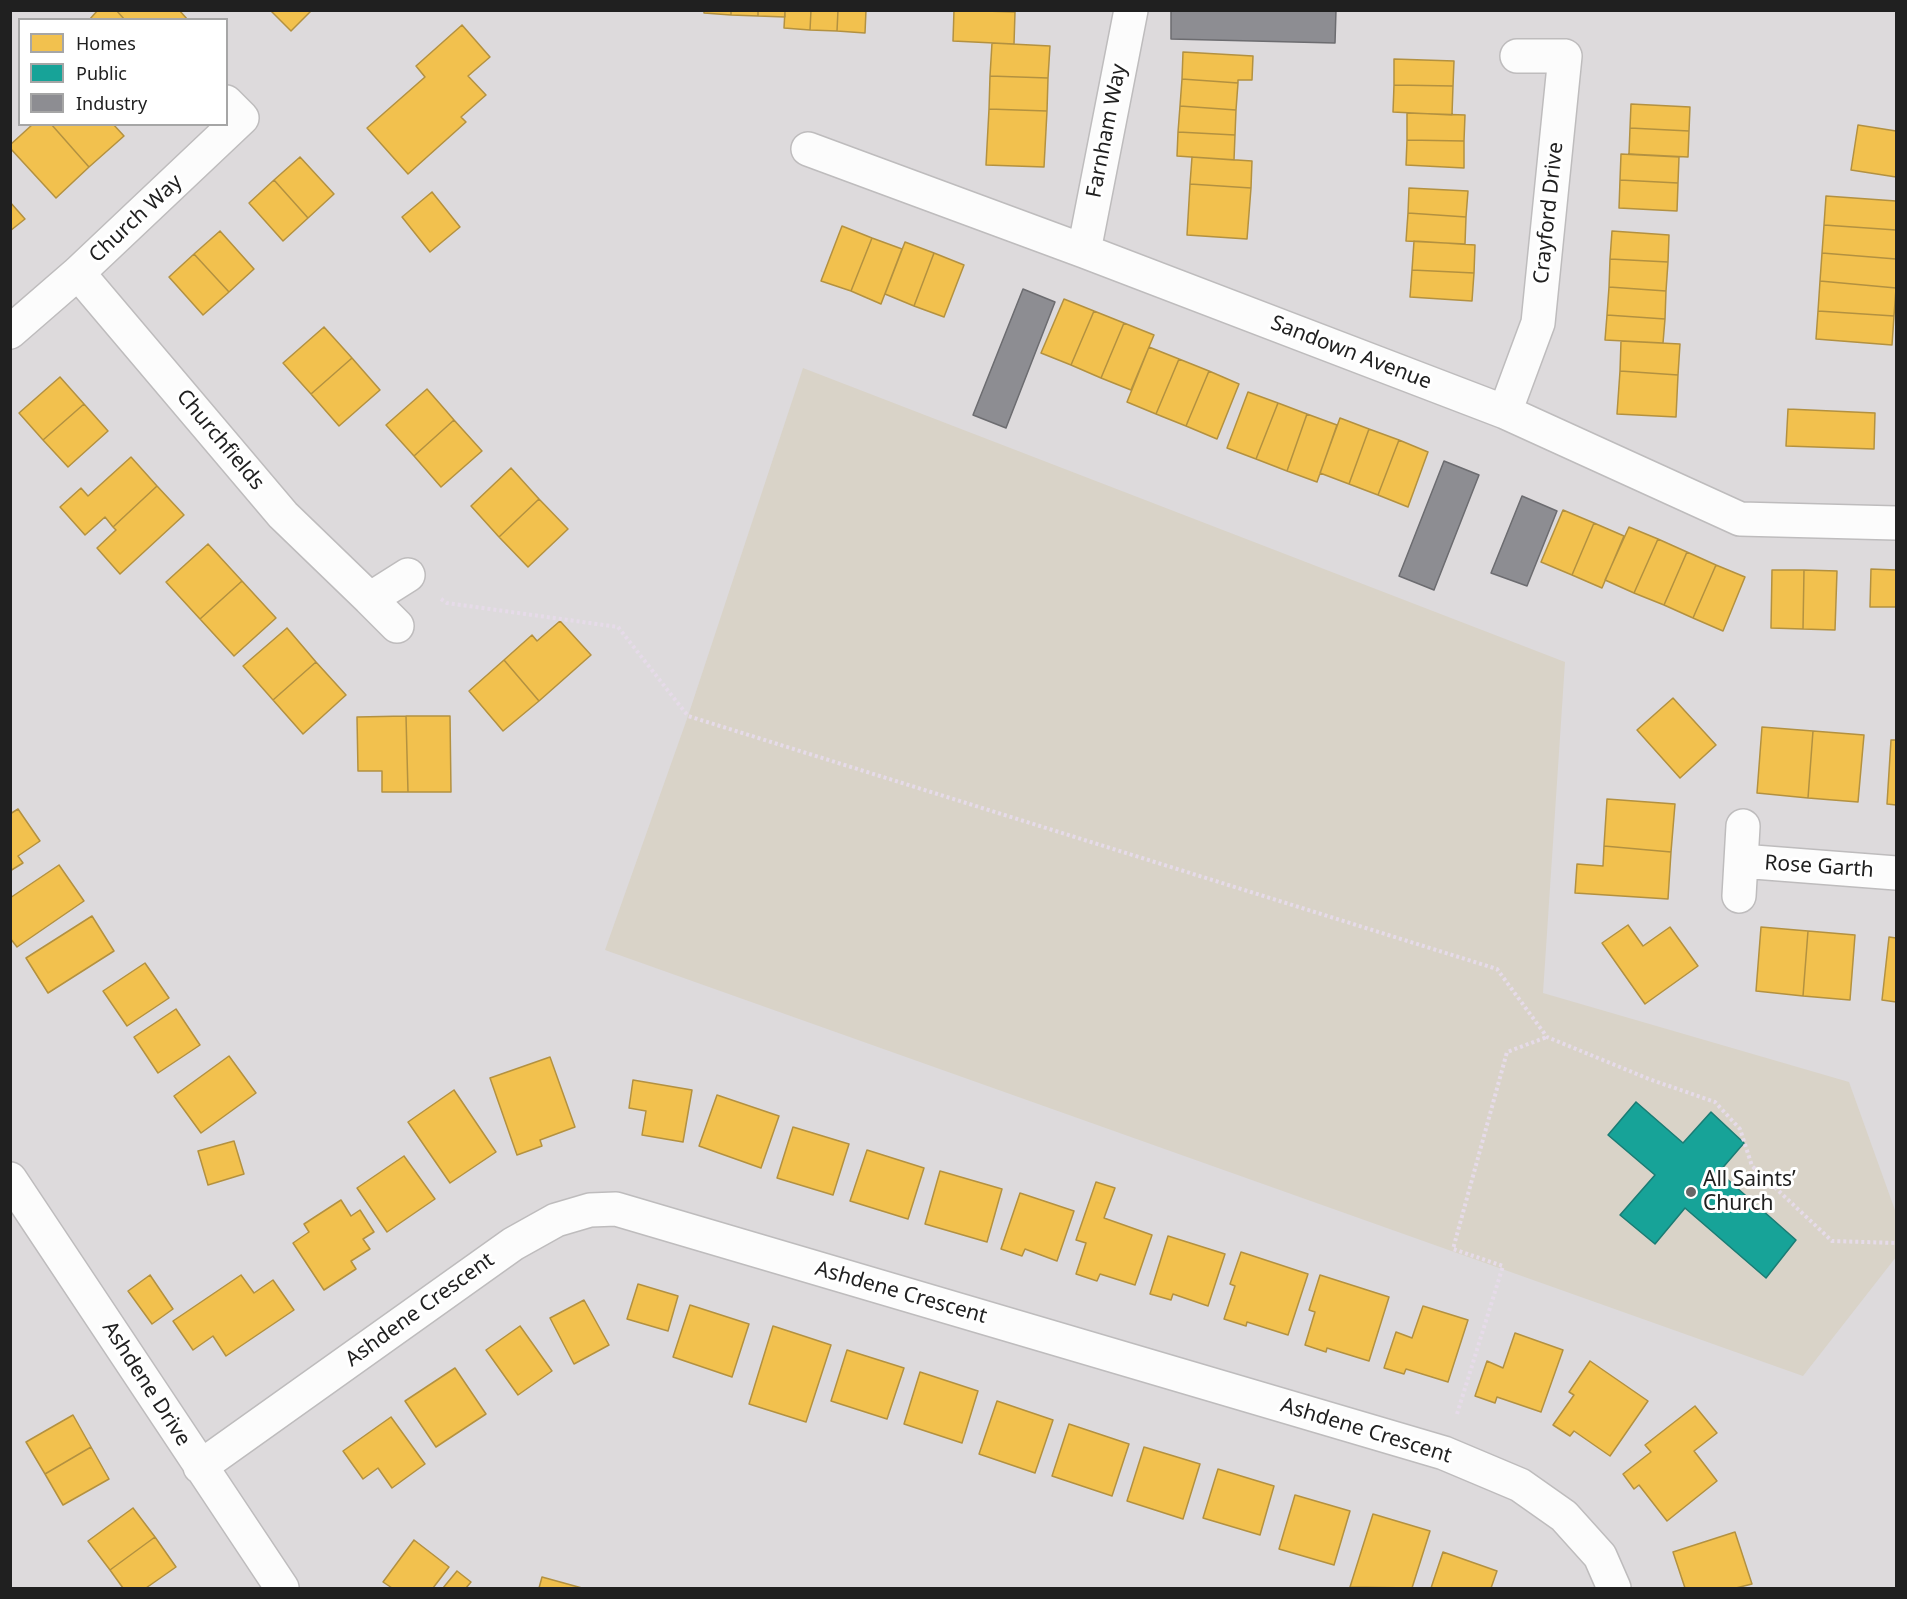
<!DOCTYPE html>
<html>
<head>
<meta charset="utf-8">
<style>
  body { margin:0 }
  #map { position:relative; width:1907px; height:1599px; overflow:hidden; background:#eee9ec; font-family:"Noto Sans",sans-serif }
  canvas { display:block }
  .frame { position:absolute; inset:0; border:12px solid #202020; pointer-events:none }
  .legend { position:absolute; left:18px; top:18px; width:210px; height:108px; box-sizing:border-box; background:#fff; border:2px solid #a6a6a6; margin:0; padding:8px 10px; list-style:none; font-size:18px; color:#202020 }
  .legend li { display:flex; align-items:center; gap:12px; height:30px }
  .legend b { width:30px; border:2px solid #a6a6a6 }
</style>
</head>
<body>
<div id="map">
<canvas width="1907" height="1599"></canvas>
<div class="frame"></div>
<ul class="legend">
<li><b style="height:16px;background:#f2c14e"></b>Homes</li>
<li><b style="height:16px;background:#17a398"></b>Public</li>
<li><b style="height:16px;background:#8d8d92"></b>Industry</li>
</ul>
</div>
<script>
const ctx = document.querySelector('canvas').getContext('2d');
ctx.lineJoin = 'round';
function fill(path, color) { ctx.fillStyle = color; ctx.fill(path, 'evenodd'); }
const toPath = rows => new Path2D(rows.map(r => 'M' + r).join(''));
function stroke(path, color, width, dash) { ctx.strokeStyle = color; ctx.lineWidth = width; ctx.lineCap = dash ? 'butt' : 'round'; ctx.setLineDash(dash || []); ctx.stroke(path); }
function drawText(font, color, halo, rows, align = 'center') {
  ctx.font = font + ' "Noto Sans",sans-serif'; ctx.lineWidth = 6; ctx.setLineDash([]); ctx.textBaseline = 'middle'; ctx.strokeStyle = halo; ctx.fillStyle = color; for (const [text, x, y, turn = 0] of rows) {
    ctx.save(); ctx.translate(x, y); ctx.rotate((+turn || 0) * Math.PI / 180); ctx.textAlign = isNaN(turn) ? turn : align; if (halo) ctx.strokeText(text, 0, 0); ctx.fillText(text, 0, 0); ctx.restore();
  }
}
const residential = toPath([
  [11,11,1896,11,1896,1588,11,1588],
  [20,20,226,20,226,124,20,124]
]);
const cemetery = toPath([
  [803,368,1565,662,1543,993,1849,1082,1896,1213,1896,1257,1803,1376,605,950,688,716]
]);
const homes = toPath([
  [98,10,116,10,125,20,89,20,98,10],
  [116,10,179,10,188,20,125,20,116,10],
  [270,10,312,10,291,31,270,10],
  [704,10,731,10,731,15,704,13,704,10],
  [731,10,758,10,758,16,731,15,731,10],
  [758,10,785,10,785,17,758,16,758,10],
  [785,10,811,10,810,30,784,28,785,10],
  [811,10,838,10,837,31,810,30,811,10],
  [838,10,866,10,865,33,837,31,838,10],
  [954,10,1015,12,1014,44,953,41,954,10],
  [462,25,490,57,468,76,486,95,461,117,466,122,408,174,367,128,425,77,416,66,462,25],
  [992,43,1050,46,1048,78,990,76,992,43],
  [1183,52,1253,56,1252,80,1238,80,1238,83,1182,79,1183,52],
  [1394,59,1454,61,1453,86,1394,85,1394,59],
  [990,76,1048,78,1047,111,989,109,990,76],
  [1182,79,1238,83,1236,110,1180,106,1182,79],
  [1394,85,1453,86,1452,115,1393,112,1394,85],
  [1631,104,1690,107,1689,131,1630,128,1631,104],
  [1180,106,1236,110,1235,135,1178,132,1180,106],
  [989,109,1047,111,1044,167,986,165,989,109],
  [1407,113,1465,115,1464,141,1407,140,1407,113],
  [33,124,51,124,89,167,56,198,10,148,10,145,33,124],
  [51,124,113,124,124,136,89,167,51,124],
  [1858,125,1896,131,1896,177,1851,170,1858,125],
  [1630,128,1689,131,1688,157,1629,154,1630,128],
  [1178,132,1235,135,1234,160,1177,156,1178,132],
  [1407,140,1464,141,1464,168,1406,165,1407,140],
  [1621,154,1679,157,1678,183,1620,180,1621,154],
  [300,157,334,194,308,218,274,180,300,157],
  [1192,157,1252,161,1251,188,1190,184,1192,157],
  [274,180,308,218,283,241,249,203,274,180],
  [1620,180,1678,183,1677,211,1619,208,1620,180],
  [1190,184,1251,188,1247,239,1187,235,1190,184],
  [1409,188,1468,191,1466,217,1408,213,1409,188],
  [432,192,460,227,430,252,402,217,432,192],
  [1826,196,1896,201,1896,230,1824,225,1826,196],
  [10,202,25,219,10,231,10,202],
  [1408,213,1466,217,1465,244,1406,241,1408,213],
  [1824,225,1896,230,1896,259,1822,253,1824,225],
  [842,226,872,238,851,291,821,281,842,226],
  [220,231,254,269,229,292,194,254,220,231],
  [1612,231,1669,235,1668,262,1610,259,1612,231],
  [872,238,902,249,881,304,851,291,872,238],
  [1414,241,1475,245,1474,273,1412,270,1414,241],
  [905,242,934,253,914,306,885,294,905,242],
  [934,253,964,265,944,317,914,306,934,253],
  [1822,253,1896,259,1896,288,1820,281,1822,253],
  [194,254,229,292,203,315,169,277,194,254],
  [1610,259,1668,262,1666,291,1609,287,1610,259],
  [1412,270,1474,273,1472,301,1410,297,1412,270],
  [1820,281,1896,288,1894,316,1818,311,1820,281],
  [1609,287,1666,291,1665,319,1607,315,1609,287],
  [1064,299,1094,311,1071,365,1041,353,1064,299],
  [1094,311,1124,323,1101,378,1071,365,1094,311],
  [1818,311,1894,316,1892,345,1816,339,1818,311],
  [1607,315,1665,319,1663,343,1605,340,1607,315],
  [1124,323,1154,335,1131,390,1101,378,1124,323],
  [324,327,352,358,311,394,283,363,324,327],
  [1621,341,1680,344,1678,375,1620,371,1621,341],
  [1149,347,1179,359,1156,414,1127,402,1149,347],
  [352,358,380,390,339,426,311,394,352,358],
  [1179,359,1209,371,1186,426,1156,414,1179,359],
  [1209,371,1239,384,1217,439,1186,426,1209,371],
  [1620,371,1678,375,1676,417,1617,414,1620,371],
  [60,377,84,404,43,440,19,413,60,377],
  [427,389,454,420,414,456,386,425,427,389],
  [1248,392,1278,403,1256,459,1227,448,1248,392],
  [1278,403,1307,414,1287,471,1256,459,1278,403],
  [84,404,108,431,68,467,43,440,84,404],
  [1788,409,1875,413,1874,449,1786,446,1788,409],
  [1307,414,1337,425,1317,482,1287,471,1307,414],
  [1340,418,1369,429,1349,484,1320,473,1340,418],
  [454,420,482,451,441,487,414,456,454,420],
  [1369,429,1399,440,1378,495,1349,484,1369,429],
  [1399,440,1428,452,1408,507,1378,495,1399,440],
  [131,457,157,486,113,527,105,517,85,535,60,507,81,488,88,496,131,457],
  [511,468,539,499,499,537,471,506,511,468],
  [157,486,184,515,120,574,97,548,116,530,113,527,157,486],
  [539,499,568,529,528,567,499,537,539,499],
  [1563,510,1594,523,1572,575,1541,562,1563,510],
  [1594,523,1624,536,1602,588,1572,575,1594,523],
  [1629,527,1658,539,1634,593,1605,580,1629,527],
  [1658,539,1687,552,1664,605,1634,593,1658,539],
  [208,544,242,581,200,619,166,582,208,544],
  [1687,552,1716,565,1693,618,1664,605,1687,552],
  [1716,565,1745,577,1723,631,1693,618,1716,565],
  [1871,569,1896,570,1896,607,1870,607,1871,569],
  [1772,570,1804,570,1803,629,1771,628,1772,570],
  [1804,570,1837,571,1835,630,1803,629,1804,570],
  [242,581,276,618,234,656,200,619,242,581],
  [560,621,591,655,539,701,504,660,532,635,537,641,560,621],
  [287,628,316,662,273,700,243,666,287,628],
  [504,660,539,701,503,731,469,691,504,660],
  [316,662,346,695,303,734,273,700,316,662],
  [1673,698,1716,745,1680,778,1637,730,1673,698],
  [406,716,450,716,451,792,408,792,406,716],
  [406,716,408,792,382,792,382,771,358,771,357,717,406,716],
  [1762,727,1813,731,1808,798,1757,793,1762,727],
  [1813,731,1864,735,1858,802,1808,798,1813,731],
  [1891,740,1896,740,1896,805,1887,804,1891,740],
  [1607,799,1675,804,1671,852,1604,846,1607,799],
  [18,809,40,841,18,856,23,863,10,871,10,814,18,809],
  [1604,846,1671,852,1668,899,1575,893,1577,864,1603,866,1604,846],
  [59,865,84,901,17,947,10,938,10,898,59,865],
  [92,916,114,951,48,993,26,958,92,916],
  [1628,925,1643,946,1670,927,1698,966,1645,1004,1602,943,1628,925],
  [1761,927,1808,931,1803,996,1756,991,1761,927],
  [1808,931,1855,935,1850,1000,1803,996,1808,931],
  [1889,937,1896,938,1896,1002,1882,1000,1889,937],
  [145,963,169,998,127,1026,103,991,145,963],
  [176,1009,200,1045,158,1073,134,1037,176,1009],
  [229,1056,256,1093,201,1133,174,1096,229,1056],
  [550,1057,575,1127,540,1140,542,1146,517,1155,490,1078,550,1057],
  [633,1080,692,1090,683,1142,642,1135,646,1111,629,1108,633,1080],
  [454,1090,496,1152,450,1183,408,1122,454,1090],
  [717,1095,779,1116,761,1168,699,1146,717,1095],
  [793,1127,849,1144,833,1195,777,1178,793,1127],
  [234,1141,244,1174,208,1185,198,1151,234,1141],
  [867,1150,924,1168,908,1219,850,1201,867,1150],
  [404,1156,435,1199,387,1232,357,1188,404,1156],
  [940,1171,1002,1189,987,1242,925,1224,940,1171],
  [1096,1182,1115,1188,1104,1218,1152,1235,1135,1285,1100,1274,1097,1281,1076,1274,1086,1243,1076,1240,1096,1182],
  [1020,1193,1074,1211,1057,1261,1025,1249,1022,1256,1001,1249,1020,1193],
  [341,1200,351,1216,360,1210,374,1232,363,1239,370,1249,351,1261,356,1269,324,1290,293,1243,309,1232,304,1224,341,1200],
  [1168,1236,1225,1254,1208,1306,1173,1294,1171,1300,1150,1294,1168,1236],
  [1241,1252,1308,1274,1288,1335,1247,1322,1246,1326,1224,1319,1235,1286,1230,1284,1241,1252],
  [150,1275,173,1309,152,1324,128,1291,150,1275],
  [241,1275,254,1293,273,1280,294,1310,226,1356,213,1336,193,1350,173,1321,241,1275],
  [1320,1275,1389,1297,1369,1361,1327,1348,1326,1352,1305,1345,1315,1312,1309,1310,1320,1275],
  [638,1284,678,1296,668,1331,627,1319,638,1284],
  [584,1300,609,1345,574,1364,550,1318,584,1300],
  [690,1305,749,1324,732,1377,673,1357,690,1305],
  [1423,1306,1468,1320,1448,1382,1406,1369,1404,1374,1384,1368,1396,1332,1412,1338,1423,1306],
  [520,1326,552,1371,518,1395,486,1350,520,1326],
  [773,1326,831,1345,806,1422,749,1404,773,1326],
  [1515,1333,1563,1350,1541,1412,1497,1397,1495,1403,1475,1396,1487,1361,1503,1368,1515,1333],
  [847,1350,904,1368,887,1419,831,1401,847,1350],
  [1590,1361,1648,1401,1610,1456,1574,1431,1570,1436,1553,1425,1574,1395,1569,1392,1590,1361],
  [455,1368,486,1414,436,1447,405,1401,455,1368],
  [920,1372,978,1391,962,1443,904,1424,920,1372],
  [997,1401,1053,1420,1035,1473,979,1454,997,1401],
  [1695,1406,1717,1433,1694,1451,1717,1481,1667,1521,1639,1485,1634,1489,1623,1474,1651,1452,1645,1445,1695,1406],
  [73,1415,91,1447,45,1474,26,1442,73,1415],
  [391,1417,425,1464,392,1488,378,1468,363,1479,343,1451,391,1417],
  [1069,1424,1129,1444,1112,1496,1052,1476,1069,1424],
  [91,1447,109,1479,63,1505,45,1474,91,1447],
  [1144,1447,1200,1464,1183,1519,1127,1501,1144,1447],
  [1218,1469,1274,1486,1260,1535,1203,1518,1218,1469],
  [1295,1495,1350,1511,1334,1565,1279,1549,1295,1495],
  [133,1508,155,1537,110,1570,88,1541,133,1508],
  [1373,1514,1430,1531,1412,1588,1350,1587,1373,1514],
  [1735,1532,1752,1584,1736,1588,1685,1588,1673,1552,1735,1532],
  [155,1537,176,1567,146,1588,123,1588,110,1570,155,1537],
  [414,1540,449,1567,433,1588,392,1588,383,1582,414,1540],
  [1443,1552,1497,1571,1491,1588,1431,1588,1443,1552],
  [457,1571,471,1582,466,1588,443,1588,457,1571],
  [542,1577,582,1588,539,1588,542,1577]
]);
const public = toPath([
  [1636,1102,1683,1143,1711,1112,1744,1143,1719,1172,1796,1240,1766,1278,1685,1208,1655,1244,1620,1215,1655,1175,1608,1135,1636,1102]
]);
const industry = toPath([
  [1171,10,1336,10,1335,43,1171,39,1171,10],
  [1023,289,1055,302,1006,428,973,415,1023,289],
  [1444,461,1479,475,1434,590,1399,576,1444,461],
  [1522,496,1557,511,1527,586,1491,573,1522,496]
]);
const path = toPath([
  [441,599,447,603,618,627,688,716,1497,969,1547,1037,1649,1079,1715,1102,1740,1129,1752,1166,1832,1241,1896,1243],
  [1457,1414,1503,1266,1453,1249,1507,1052,1547,1037]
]);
const minor = toPath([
  [808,149,1084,251,1505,412,1740,519,1896,523],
  [1084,251,1131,10],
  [78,273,283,515,370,599,408,575],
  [10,332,78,273,242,118,226,102],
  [1505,412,1538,323,1565,56,1517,56],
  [370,599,397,626],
  [1741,861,1896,873],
  [1739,896,1743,826],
  [10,1179,282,1588],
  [200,1467,513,1244,556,1220,590,1210,616,1209,1444,1453,1520,1485,1564,1516,1600,1556,1614,1588]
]);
const markers = [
  [1691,1192,6,"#686667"]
];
const streetNames = [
  ["Farnham Way",1107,131,-79],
  ["Crayford Drive",1549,213,-84],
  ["Church Way",136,219,-43],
  ["Sandown Avenue",1351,353,21],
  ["Churchfields",220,440,50],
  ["Rose Garth",1819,867,4],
  ["Ashdene Crescent",901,1293,16],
  ["Ashdene Crescent",420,1310,-36],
  ["Ashdene Drive",146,1384,57],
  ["Ashdene Crescent",1366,1431,17]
];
const poiNames = [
  ["All Saints’",1703,1180],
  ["Church",1703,1204]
];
fill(residential, '#dddadc');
fill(cemetery, '#d9d3c8');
fill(homes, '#f2c14e');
stroke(homes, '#b39140', 1.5);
fill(public, '#17a398');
stroke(public, '#1a7c74', 1.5);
fill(industry, '#8d8d92');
stroke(industry, '#6c6c70', 1.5);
stroke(minor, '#bebcbd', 36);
stroke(path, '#e6dbe9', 4, [3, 3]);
stroke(minor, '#fcfcfc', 33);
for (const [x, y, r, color] of markers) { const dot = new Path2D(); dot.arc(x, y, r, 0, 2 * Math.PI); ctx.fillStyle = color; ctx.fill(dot); stroke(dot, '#fff', 2); }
drawText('21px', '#202020', '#fff', streetNames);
drawText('21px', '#202020', '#fff', poiNames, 'left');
</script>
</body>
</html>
